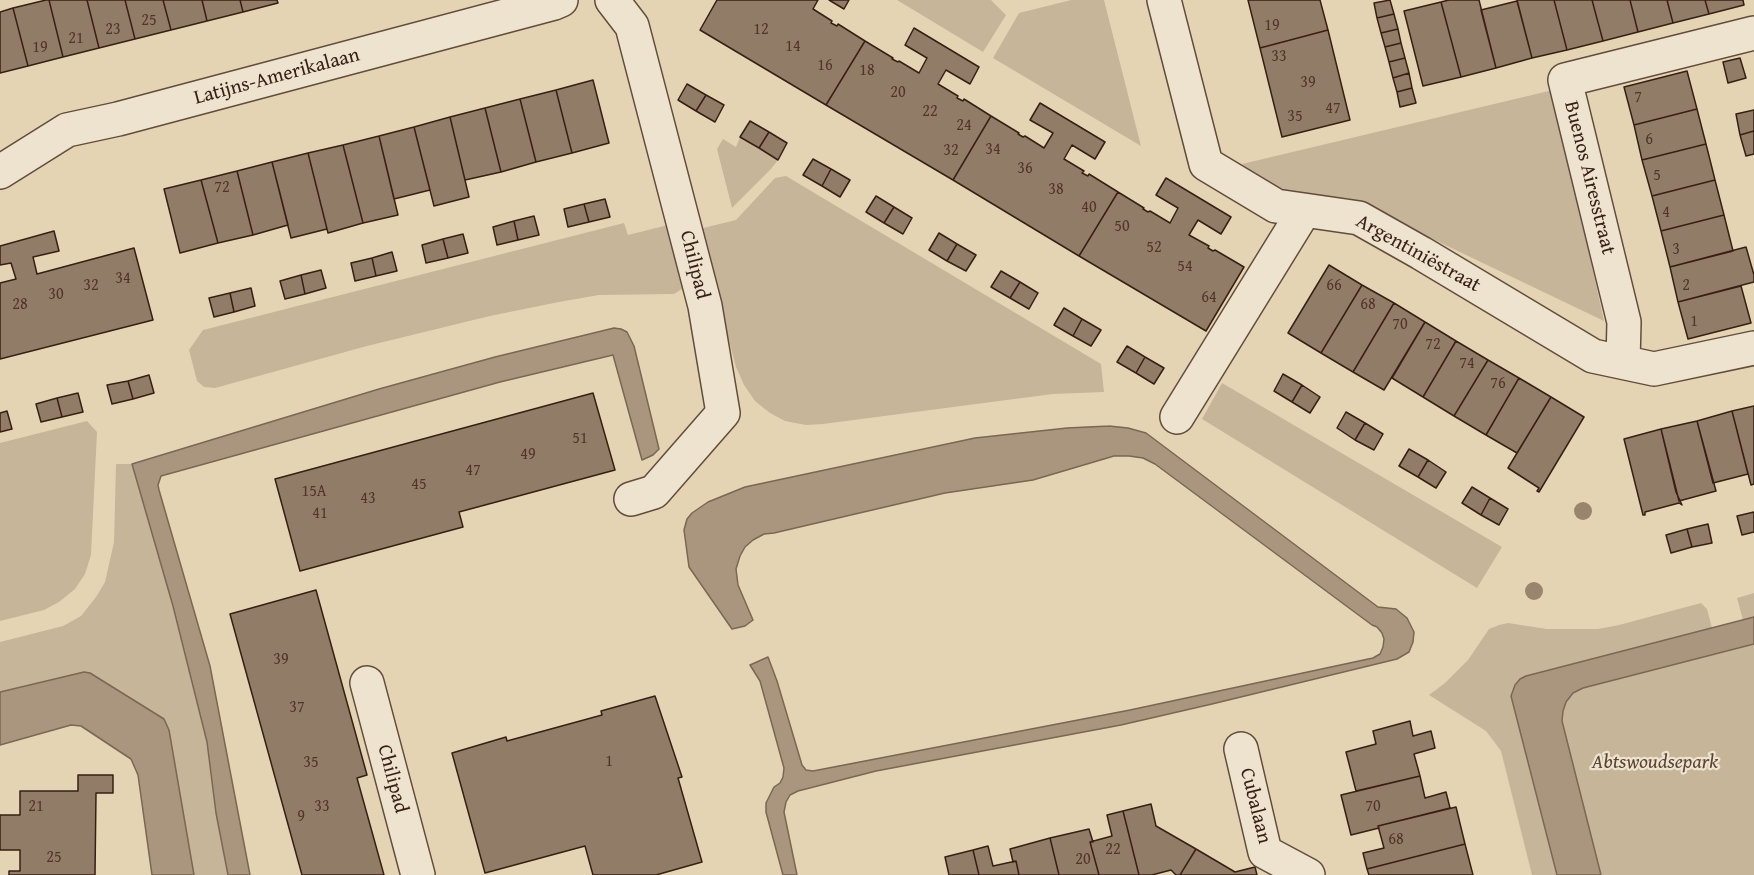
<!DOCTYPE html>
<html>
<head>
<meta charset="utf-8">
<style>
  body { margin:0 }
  canvas { display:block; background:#e5d4b4 }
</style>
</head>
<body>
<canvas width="1754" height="875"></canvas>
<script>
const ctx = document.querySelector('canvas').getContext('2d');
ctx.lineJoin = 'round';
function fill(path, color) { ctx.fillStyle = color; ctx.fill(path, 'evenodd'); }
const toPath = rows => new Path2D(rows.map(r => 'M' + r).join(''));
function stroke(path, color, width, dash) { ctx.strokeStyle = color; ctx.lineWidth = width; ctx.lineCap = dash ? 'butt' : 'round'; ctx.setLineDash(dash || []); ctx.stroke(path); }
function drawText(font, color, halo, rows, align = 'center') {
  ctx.font = font + ' "Gentium Book Plus",serif'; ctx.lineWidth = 4.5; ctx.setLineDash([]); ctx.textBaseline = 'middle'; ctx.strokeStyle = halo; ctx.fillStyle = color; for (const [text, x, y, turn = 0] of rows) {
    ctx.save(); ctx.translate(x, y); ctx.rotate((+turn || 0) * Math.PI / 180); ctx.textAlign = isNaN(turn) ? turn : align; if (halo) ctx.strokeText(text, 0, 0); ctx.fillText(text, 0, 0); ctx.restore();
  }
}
const green = toPath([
  [897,0,991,0,1006,15,983,52],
  [1071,0,1104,0,1141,146,993,58,1019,13],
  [1553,90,1604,321,1347,198,1282,197,1242,164],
  [740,137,778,160,770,170,732,208,717,149,723,139,736,147],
  [786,176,1101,364,1104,392,1053,394,823,424,806,425,785,421,770,413,755,401,744,385,736,367,699,229,736,220,775,178],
  [624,223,628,235,668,225,683,280,682,289,674,294,599,295,559,302,490,316,367,346,215,388,204,387,197,381,189,350,203,330],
  [1222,383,1502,547,1477,588,1202,419],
  [87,421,97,432,91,555,85,574,75,589,59,602,44,610,0,621,0,443],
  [116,464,132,464,173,606,207,742,216,813,228,875,194,875,169,730,164,719,90,673,84,672,0,692,0,642,63,626,81,616,96,597,105,582,114,542],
  [1754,593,1754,617,1743,620,1737,598],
  [1701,603,1707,609,1712,628,1526,676,1520,679,1512,691,1511,696,1557,875,1532,875,1501,751,1486,731,1429,695,1445,683,1468,660,1489,629,1499,625,1508,623,1547,629,1598,629,1619,625],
  [1754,630,1754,875,1581,875,1536,689]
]);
const water = toPath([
  [614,328,621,329,627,332,634,346,659,449,653,455,642,460,613,355,500,382,161,476,158,485,159,490,210,666,250,875,228,875,216,813,207,742,173,606,132,464,379,389,495,357,614,328],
  [1109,426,1128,428,1146,433,1378,607,1396,609,1407,618,1414,632,1413,642,1409,652,1397,659,1212,704,1121,725,876,771,798,791,790,795,786,802,784,812,797,875,783,875,766,812,766,803,774,787,780,783,783,777,784,768,760,681,750,665,768,657,777,681,802,765,806,770,813,771,1130,710,1373,658,1380,654,1383,647,1384,639,1382,633,1377,627,1372,625,1155,464,1143,458,1129,456,1114,456,1033,480,945,493,774,533,764,534,753,540,745,547,740,556,736,569,738,585,753,620,745,626,732,629,689,567,684,530,687,519,692,513,708,502,745,487,975,438,1067,428,1109,426],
  [1754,617,1754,644,1583,688,1573,693,1566,702,1563,711,1562,721,1601,875,1557,875,1511,696,1515,685,1520,679,1526,676,1754,617],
  [84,672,90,673,164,719,169,730,194,875,152,875,138,775,131,759,81,726,71,725,0,745,0,692,84,672]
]);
const building = toPath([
  [46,0,49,0,63,57,28,66,13,8,46,0],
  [49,0,87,0,99,48,63,57,49,0],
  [87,0,125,0,135,39,99,48,87,0],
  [125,0,163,0,171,30,135,39,125,0],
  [163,0,202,0,207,21,171,30,163,0],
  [202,0,240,0,243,12,207,21,202,0],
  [240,0,277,0,278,3,243,12,240,0],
  [717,0,818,0,813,9,832,21,831,23,837,26,838,24,865,41,826,105,700,30,717,0],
  [829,0,849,0,844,9,829,0],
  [1248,0,1320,0,1328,30,1260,48,1248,0],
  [1390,0,1394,14,1377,18,1374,3,1390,0],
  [1449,0,1479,0,1496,68,1461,77,1441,2,1449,0],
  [1517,0,1554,0,1567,50,1532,58,1517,0],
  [1554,0,1592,0,1603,41,1567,50,1554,0],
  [1592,0,1630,0,1638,32,1603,41,1592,0],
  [1630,0,1667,0,1673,23,1638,32,1630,0],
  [1667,0,1705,0,1709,14,1673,23,1667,0],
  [1705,0,1743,0,1744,5,1709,14,1705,0],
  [1517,1,1532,58,1496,68,1481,10,1517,1],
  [1441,2,1461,77,1423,86,1404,11,1441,2],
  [13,8,28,66,0,73,0,12,13,8],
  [1394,14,1398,29,1381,33,1377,18,1394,14],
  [914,28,979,67,970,84,946,70,938,84,958,96,957,98,963,101,964,99,991,116,953,180,826,105,865,41,893,58,892,59,898,62,899,61,919,73,927,58,905,45,914,28],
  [1398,29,1401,43,1385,47,1381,33,1398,29],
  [1328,30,1350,120,1282,137,1260,48,1328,30],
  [1401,43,1405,58,1389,62,1385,47,1401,43],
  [1405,58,1409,73,1393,78,1389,62,1405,58],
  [1740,58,1746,78,1728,83,1723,62,1740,58],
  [1687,71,1697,109,1634,125,1624,87,1687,71],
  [1409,73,1412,88,1397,92,1393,78,1409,73],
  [593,80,609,143,572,153,556,90,593,80],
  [687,84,706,95,696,111,678,100,687,84],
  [1412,88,1416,103,1400,107,1397,92,1412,88],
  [556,90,572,153,536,162,520,99,556,90],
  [706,95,724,105,715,122,696,111,706,95],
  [520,99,536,162,501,172,485,108,520,99],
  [1040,103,1105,142,1095,159,1072,145,1064,159,1084,171,1082,173,1088,176,1089,174,1118,192,1079,256,953,180,991,116,1019,133,1018,134,1023,137,1025,136,1044,148,1053,133,1030,120,1040,103],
  [485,108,501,172,465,180,450,117,485,108],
  [1697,109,1706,144,1642,160,1634,125,1697,109],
  [1754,110,1754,131,1740,135,1736,114,1754,110],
  [450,117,469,197,434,206,414,127,450,117],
  [750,121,769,132,759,148,740,137,750,121],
  [414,127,430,190,394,199,379,136,414,127],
  [1754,131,1754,154,1746,156,1740,135,1754,131],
  [769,132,787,143,778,160,759,148,769,132],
  [379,136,398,215,363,223,343,145,379,136],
  [1706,144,1715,180,1652,196,1642,160,1706,144],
  [343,145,363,223,328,233,308,153,343,145],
  [308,153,327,229,291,238,272,162,308,153],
  [813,159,831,169,822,186,803,175,813,159],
  [272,162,288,225,253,235,237,171,272,162],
  [831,169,850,180,840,197,822,186,831,169],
  [237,171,253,235,218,243,201,180,237,171],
  [1166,178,1231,217,1221,234,1198,220,1189,235,1209,246,1208,248,1213,251,1215,250,1244,267,1206,331,1079,256,1118,192,1144,208,1143,209,1148,212,1150,211,1170,223,1178,208,1156,195,1166,178],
  [201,180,218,243,180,253,164,189,201,180],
  [1715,180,1724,215,1661,231,1652,196,1715,180],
  [876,196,894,207,884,223,866,212,876,196],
  [605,199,610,217,589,222,584,204,605,199],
  [584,204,589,222,568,227,564,209,584,204],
  [894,207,912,218,903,234,884,223,894,207],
  [1724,215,1733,251,1670,267,1661,231,1724,215],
  [534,216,539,235,518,240,514,221,534,216],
  [514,221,518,240,497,245,493,227,514,221],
  [54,231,59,251,33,257,37,274,134,248,153,320,0,359,0,283,16,279,11,263,0,265,0,246,54,231],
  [939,233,957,244,947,261,929,250,939,233],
  [463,234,468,253,448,258,443,239,463,234],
  [443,239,448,258,426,263,422,245,443,239],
  [957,244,976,255,966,271,947,261,957,244],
  [1746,247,1754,275,1754,282,1678,302,1670,267,1746,247],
  [392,252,397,271,376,276,372,258,392,252],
  [372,258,376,276,355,281,351,263,372,258],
  [1329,265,1362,285,1321,353,1288,333,1329,265],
  [321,270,326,288,305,294,301,275,321,270],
  [1001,271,1020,282,1010,298,991,287,1001,271],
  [301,275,305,294,285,299,280,281,301,275],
  [1020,282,1038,293,1029,309,1010,298,1020,282],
  [1362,285,1394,303,1353,372,1321,353,1362,285],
  [1741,286,1751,323,1688,339,1678,302,1741,286],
  [251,288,255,306,234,312,230,293,251,288],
  [230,293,234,312,214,317,209,298,230,293],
  [1394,303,1425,322,1384,390,1353,372,1394,303],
  [1064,308,1082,319,1073,336,1054,325,1064,308],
  [1082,319,1101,330,1091,346,1073,336,1082,319],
  [1425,322,1456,341,1423,397,1392,378,1425,322],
  [1456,341,1488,360,1454,416,1423,397,1456,341],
  [1127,346,1145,357,1136,373,1117,362,1127,346],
  [1145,357,1164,368,1154,384,1136,373,1145,357],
  [1488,360,1519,378,1486,435,1454,416,1488,360],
  [1283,374,1302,385,1292,402,1274,391,1283,374],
  [149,375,154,393,133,399,128,381,149,375],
  [1519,378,1551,397,1517,453,1486,435,1519,378],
  [128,381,133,399,112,404,107,385,128,381],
  [1302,385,1320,397,1310,413,1292,402,1302,385],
  [78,393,83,412,62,417,57,398,78,393],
  [593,393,615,470,459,512,463,527,300,571,275,479,593,393],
  [1551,397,1584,417,1539,492,1537,491,1539,488,1508,468,1551,397],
  [57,398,62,417,41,422,36,404,57,398],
  [1754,406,1754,484,1751,485,1732,411,1754,406],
  [7,411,12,429,0,432,0,413,7,411],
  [1732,411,1748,474,1713,483,1697,421,1732,411],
  [1346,412,1365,423,1355,440,1337,428,1346,412],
  [1697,421,1716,491,1679,501,1661,429,1697,421],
  [1365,423,1383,434,1374,450,1355,440,1365,423],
  [1661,429,1676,492,1682,505,1679,503,1645,512,1645,515,1643,515,1624,439,1661,429],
  [1409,449,1428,460,1418,477,1399,466,1409,449],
  [1428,460,1446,472,1436,488,1418,477,1428,460],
  [1472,487,1490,498,1481,515,1462,503,1472,487],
  [1490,498,1508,509,1499,525,1481,515,1490,498],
  [1754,512,1754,532,1742,535,1737,516,1754,512],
  [1708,524,1712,543,1692,547,1687,529,1708,524],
  [1687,529,1692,547,1671,553,1666,535,1687,529],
  [316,590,367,775,357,778,384,875,302,875,230,614,316,590],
  [655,696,682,777,678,778,702,862,656,875,593,875,585,846,485,873,452,753,506,737,507,741,602,715,601,711,655,696],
  [1410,721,1413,736,1431,731,1435,748,1414,754,1420,776,1356,791,1346,752,1376,744,1373,731,1410,721],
  [78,775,113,775,113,793,96,793,95,875,9,875,9,871,20,871,20,850,0,850,0,815,20,815,20,791,78,791,78,775],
  [1420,776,1425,798,1446,792,1450,808,1378,826,1379,828,1351,835,1341,795,1420,776],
  [1151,804,1156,826,1196,849,1180,875,1176,875,1171,870,1152,875,1139,875,1123,811,1151,804],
  [1456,807,1465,844,1367,869,1363,853,1384,848,1378,826,1456,807],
  [1123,811,1139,875,1099,875,1090,842,1112,836,1107,815,1123,811],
  [1089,829,1093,842,1090,842,1099,875,1059,875,1050,838,1089,829],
  [1050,838,1059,875,1019,875,1016,861,1013,862,1010,849,1050,838],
  [1465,844,1473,875,1369,875,1367,869,1465,844],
  [988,846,993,866,1016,861,1019,875,979,875,973,850,988,846],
  [1196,849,1235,872,1255,867,1257,875,1180,875,1196,849],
  [973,850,979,875,949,875,945,857,973,850]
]);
const minor = toPath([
  [612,0,632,26,705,306,723,413,654,492,631,499],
  [1164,0,1206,164,1276,206,1359,218,1421,253,1593,356,1654,369,1754,348],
  [0,172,67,130,118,119,554,3,561,0],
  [1623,362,1624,322,1565,80,1754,33],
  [1177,417,1304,211],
  [367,683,418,875],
  [1241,749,1265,852,1308,875]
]);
const trees = [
  [1583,511],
  [1534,591]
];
const numberNames = [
  ["25",149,21],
  ["19",1272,26],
  ["23",113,30],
  ["12",761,30],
  ["21",76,39],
  ["14",793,47],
  ["19",40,48],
  ["33",1279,57],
  ["16",825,66],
  ["18",867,71],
  ["39",1308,83],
  ["20",898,93],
  ["7",1638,98],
  ["47",1333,109],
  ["22",930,112],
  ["35",1295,117],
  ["24",964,126],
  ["6",1649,140],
  ["34",993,150],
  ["32",951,151],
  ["36",1025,169],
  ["5",1657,176],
  ["72",222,188],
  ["38",1056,190],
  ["40",1089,208],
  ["4",1666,213],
  ["50",1122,227],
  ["52",1154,248],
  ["3",1676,250],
  ["54",1185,267],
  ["34",123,279],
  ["32",91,286],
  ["66",1334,286],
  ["2",1686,286],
  ["30",56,295],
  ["64",1209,298],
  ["28",20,305],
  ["68",1368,305],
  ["1",1694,322],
  ["70",1400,325],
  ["72",1433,345],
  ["74",1467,364],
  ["76",1498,384],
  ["51",580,439],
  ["49",528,455],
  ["47",473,471],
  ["45",419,485],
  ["15A",314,492],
  ["43",368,499],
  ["41",320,514],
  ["39",281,660],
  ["37",297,708],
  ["1",609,762],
  ["35",311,763],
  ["21",36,807],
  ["33",322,807],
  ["70",1373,807],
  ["9",301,817],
  ["68",1396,840],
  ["22",1113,850],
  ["25",54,858],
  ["20",1083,860]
];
const streetNames = [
  ["Latijns-Amerikalaan",277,77,-15],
  ["Buenos Airesstraat",1589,178,76],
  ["Argentiniëstraat",1418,254,29],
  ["Chilipad",694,265,76],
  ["Chilipad",392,779,75],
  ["Cubalaan",1255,806,76]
];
const parkNames = [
  ["Abtswoudsepark",1655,763]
];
fill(green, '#c7b599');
fill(water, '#aa967e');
stroke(water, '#7c6654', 1.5);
fill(building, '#917d67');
stroke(building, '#371f14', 1.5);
stroke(minor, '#624c3c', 36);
stroke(minor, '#eee3ce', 33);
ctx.fillStyle = '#99856e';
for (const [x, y] of trees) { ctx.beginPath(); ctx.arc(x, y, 9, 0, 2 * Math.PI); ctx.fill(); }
drawText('16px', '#4e3629', null, numberNames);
drawText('20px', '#371f14', '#eee3ce', streetNames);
drawText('italic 20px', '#5b4435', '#eee3ce', parkNames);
</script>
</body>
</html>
